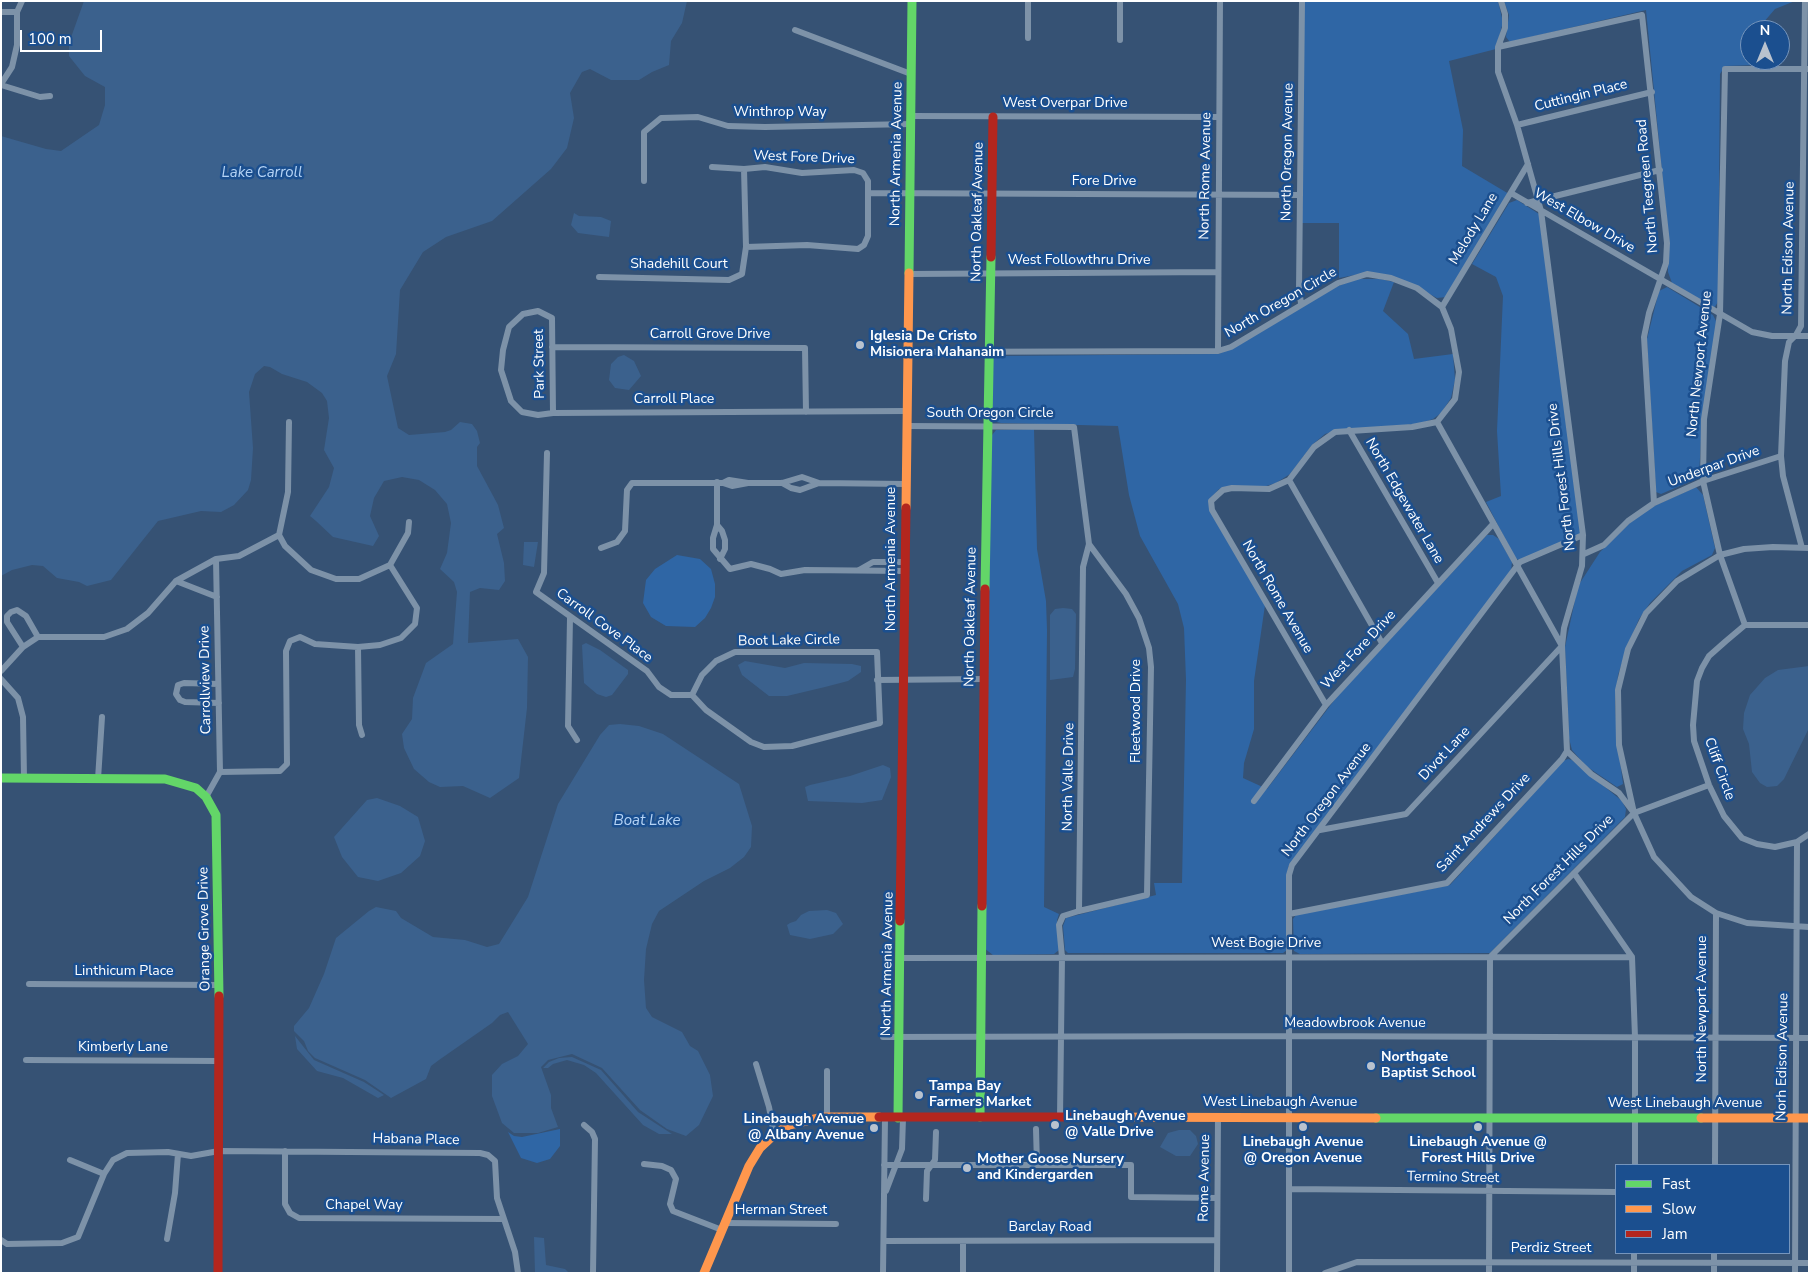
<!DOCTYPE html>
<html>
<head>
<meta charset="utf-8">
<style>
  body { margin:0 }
  #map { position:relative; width:1810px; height:1274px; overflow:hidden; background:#365274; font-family:"Nunito Sans",sans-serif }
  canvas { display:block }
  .frame { position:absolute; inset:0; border:2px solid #fff; pointer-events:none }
  .legend { position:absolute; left:1615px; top:1164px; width:175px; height:90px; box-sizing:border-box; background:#1b4f8f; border:1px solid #7695bc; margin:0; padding:6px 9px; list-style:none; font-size:15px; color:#fff }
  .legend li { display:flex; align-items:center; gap:10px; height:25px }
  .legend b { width:25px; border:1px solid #7695bc }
  .north { position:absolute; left:1740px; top:20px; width:50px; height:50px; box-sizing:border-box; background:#1b4f8f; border:1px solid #7695bc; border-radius:50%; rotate:0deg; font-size:14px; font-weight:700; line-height:20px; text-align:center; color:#fff }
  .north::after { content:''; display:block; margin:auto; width:18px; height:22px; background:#b9c2ce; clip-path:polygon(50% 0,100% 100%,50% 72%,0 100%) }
  .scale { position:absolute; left:20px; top:30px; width:82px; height:22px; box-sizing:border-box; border:2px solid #fff; border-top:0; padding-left:6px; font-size:15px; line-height:18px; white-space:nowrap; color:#fff; -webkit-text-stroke:4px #1b4f8f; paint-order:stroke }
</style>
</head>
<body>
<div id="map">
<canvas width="1810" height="1274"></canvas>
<div class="frame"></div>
<ul class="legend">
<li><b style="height:6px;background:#63d668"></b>Fast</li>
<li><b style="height:6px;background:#ff974d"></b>Slow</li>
<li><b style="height:6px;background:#b3261e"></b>Jam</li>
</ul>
<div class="north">N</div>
<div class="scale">100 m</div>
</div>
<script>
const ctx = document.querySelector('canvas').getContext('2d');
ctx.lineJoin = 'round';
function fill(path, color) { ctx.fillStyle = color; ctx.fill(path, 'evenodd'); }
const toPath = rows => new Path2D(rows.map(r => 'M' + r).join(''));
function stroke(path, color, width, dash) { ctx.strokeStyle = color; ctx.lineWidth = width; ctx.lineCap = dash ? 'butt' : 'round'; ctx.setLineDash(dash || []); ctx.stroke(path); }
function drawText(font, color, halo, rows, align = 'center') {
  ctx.font = font + ' "Nunito Sans",sans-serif'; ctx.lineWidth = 5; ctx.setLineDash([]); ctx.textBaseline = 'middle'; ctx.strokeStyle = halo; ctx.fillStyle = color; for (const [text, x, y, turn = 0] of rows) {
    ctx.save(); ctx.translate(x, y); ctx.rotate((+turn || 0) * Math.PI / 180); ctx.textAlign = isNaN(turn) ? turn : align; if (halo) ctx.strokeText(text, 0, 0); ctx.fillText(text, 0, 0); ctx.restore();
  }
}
const green = toPath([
  [1303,1,1498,1,1503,22,1496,49,1449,61,1463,130,1462,166,1509,194,1446,297,1437,298,1413,285,1365,273,1339,278,1339,223,1302,223],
  [1504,1,1795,1,1775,9,1757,30,1750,30,1748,40,1750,44,1750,60,1757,60,1757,65,1725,66,1720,74,1718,302,1714,308,1672,283,1668,272,1668,232,1646,10,1510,42,1506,37,1509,15],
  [1517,200,1539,214,1581,534,1519,560,1515,558,1486,502,1501,496,1497,431,1503,296,1496,277,1472,264,1509,203],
  [1356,279,1380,279,1394,282,1383,311,1408,334,1414,359,1453,354,1455,380,1451,398,1441,413,1433,419,1418,424,1338,430,1325,434,1312,445,1290,474,1276,483,1263,487,1219,489,1210,499,1209,506,1265,605,1254,681,1254,729,1244,763,1243,778,1267,789,1339,694,1487,535,1493,535,1499,539,1512,562,1511,571,1288,867,1287,950,1283,953,1068,953,1065,950,1063,926,1066,918,1156,895,1154,883,1182,883,1186,680,1184,628,1178,604,1140,536,1129,495,1118,426,1001,423,992,421,993,359,998,356,1219,354,1331,289],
  [1667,287,1713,315,1717,323,1702,421,1699,476,1696,479,1661,494,1656,492,1647,339,1659,291],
  [1034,429,1037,549,1046,601,1047,630,1044,907,1059,914,1057,920,1059,950,1054,954,993,955,984,948,989,439,996,430],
  [1696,487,1703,495,1715,548,1712,555,1682,571,1650,603,1639,619,1627,647,1618,675,1615,702,1617,737,1623,784,1617,787,1586,766,1572,750,1569,738,1565,647,1578,586,1600,552,1635,518,1652,507],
  [677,555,700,559,711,569,715,584,715,597,711,608,705,618,695,627,666,626,651,617,643,603,646,580,655,569],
  [1568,759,1572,760,1622,801,1626,809,1625,817,1490,953,1300,954,1294,951,1293,919,1296,915,1450,885,1563,761],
  [560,1129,560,1146,550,1159,537,1163,521,1158,508,1132,514,1136,522,1137]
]);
const water = toPath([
  [84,1,687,1,682,23,671,41,669,65,652,72,639,80,611,80,590,69,582,72,570,93,574,118,567,148,551,169,492,221,446,237,423,252,400,290,396,354,387,376,398,428,409,435,445,432,451,430,460,422,472,424,477,431,480,443,477,447,477,466,498,505,504,528,497,534,504,563,505,581,499,590,480,588,470,592,468,643,518,639,528,657,527,708,519,778,490,798,463,786,440,787,429,782,414,769,404,748,402,734,412,719,413,698,426,663,453,644,457,592,454,582,440,569,447,553,451,523,447,504,435,490,419,480,402,477,384,481,374,498,370,516,379,536,373,546,333,537,316,521,310,516,329,487,334,468,324,450,329,418,327,401,322,393,307,382,282,374,270,367,264,366,255,374,249,392,253,448,251,480,248,490,234,505,221,512,201,511,158,521,111,580,87,586,79,582,57,578,43,566,32,565,12,570,1,576,1,136,46,149,61,151,99,125,105,105,105,87,85,76,69,56,69,43],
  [574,213,579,216,601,217,611,221,609,237,578,233,571,225],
  [624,355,634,361,641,376,629,390,615,388,609,380,611,364,618,357],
  [524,542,538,542,534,567,523,565],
  [1063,608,1072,609,1076,614,1075,669,1073,677,1050,680,1050,615,1055,609],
  [586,643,600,650,628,670,628,674,612,695,606,697,597,694,584,683,582,645],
  [745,661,785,668,804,663,852,664,861,666,861,672,848,681,825,687,787,696,769,696,742,675,738,665],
  [1809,666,1809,728,1784,779,1777,786,1767,787,1760,783,1752,772,1749,744,1743,729,1744,713,1750,695,1765,678,1778,670],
  [620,724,639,726,663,734,739,784,752,826,751,847,744,857,730,868,704,881,659,911,652,924,646,949,644,980,646,1008,652,1017,682,1032,690,1046,698,1051,710,1075,713,1096,699,1125,686,1136,667,1129,640,1110,602,1068,572,1054,548,1060,541,1067,551,1095,551,1108,558,1127,538,1133,514,1133,502,1123,492,1096,492,1075,502,1064,518,1056,528,1044,508,1012,500,1015,492,1023,439,1060,431,1066,426,1079,391,1098,365,1080,315,1058,308,1051,304,1041,294,1031,294,1026,309,1008,324,974,336,938,369,911,376,907,396,911,401,918,433,937,465,940,487,947,499,944,528,897,558,804,600,735,609,725],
  [883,765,890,768,891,777,882,800,862,803,808,801,805,787,810,785,850,776],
  [377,798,400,806,418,817,425,841,420,856,401,873,378,881,358,877,342,857,334,837,367,800],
  [827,910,836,913,843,924,833,934,810,939,790,935,787,925,790,923,796,921,801,915,809,911],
  [295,1036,314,1060,364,1082,384,1095,378,1098,343,1078,317,1071,297,1049],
  [572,1057,601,1070,638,1112,672,1134,659,1134,643,1125,596,1073,584,1065,567,1060,553,1064,548,1068,543,1068,549,1062,559,1058],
  [1179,1130,1190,1130,1196,1136,1198,1144,1190,1156,1176,1156,1160,1147,1168,1133],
  [534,1237,544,1238,546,1265,565,1269,569,1273,535,1273]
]);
const street = toPath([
  [1501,1,1505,14,1505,28,1498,47,1498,72,1517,125,1541,211,1583,535,1582,566,1564,628,1562,646,1567,751,1591,774,1619,793,1634,813],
  [1,12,17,12],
  [795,30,911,74],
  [1028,38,1028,1],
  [1120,40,1120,1],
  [1498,47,1642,15,1667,243,1666,263,1649,313,1644,337,1654,503],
  [1,84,12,67,17,45,17,12,22,1],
  [1,85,40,97,50,96],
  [911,116,1219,117],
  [1517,125,1652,92],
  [712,167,744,169,765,167,802,173,854,170,863,173,868,181,868,236,864,245,858,249,807,245,746,247],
  [644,181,644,132,661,118,698,117,728,126,765,127,911,124],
  [868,193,1299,195],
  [1511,193,1752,332,1772,336,1809,336],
  [1527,203,1660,170],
  [910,274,1218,272],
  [599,277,729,280,742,274,746,247,744,169],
  [1301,303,1299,290,1302,1],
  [1442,307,1528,164],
  [552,347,805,348,806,412],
  [1218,351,1220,1],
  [909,352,1218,351,1231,347,1338,283,1367,274,1391,278,1417,288,1442,307,1451,329,1459,372,1455,399,1437,422],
  [553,413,552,318,538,311,523,314,509,327,503,350,501,370,511,401,522,412,538,415,553,413,906,411],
  [906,426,1074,427,1089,544,1083,567,1079,911,1063,916,1059,925,1062,957,1060,1117],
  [1349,430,1438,583],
  [547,453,544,573,536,592,647,671,659,687,671,695,692,695,706,710,751,742,764,747,792,746,880,723,877,652,735,652,716,661,702,675,692,695],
  [1289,480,1382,643],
  [717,482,717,525,713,538,713,549,730,569,751,564,770,569,781,574,805,570,905,571],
  [748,483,782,483,802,477,819,483],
  [782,483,791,488,800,490,819,483,906,484],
  [717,525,722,531,725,540,725,549,720,559],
  [279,535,285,546,311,570,336,579,359,579,390,565,408,533,409,522],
  [601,548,617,542,625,531,627,490,632,483,723,483,729,480,748,483,732,486,723,483],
  [1802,548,1783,476,1781,456,1785,361,1789,342,1796,335,1801,326,1805,1],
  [1809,548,1773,547,1744,549,1720,555,1677,581,1646,613,1628,649,1618,690,1619,745,1634,813,1654,857,1691,897,1716,913,1747,923,1809,927],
  [1584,554,1604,545,1628,521,1654,503,1703,481,1781,456],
  [859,570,873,562,906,562],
  [176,581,216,559,239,556,279,535,288,492,289,422],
  [570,618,568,726,577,740],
  [1745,625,1720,555,1703,481,1704,419,1720,314,1725,69,1809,69],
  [1809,625,1745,625,1726,641,1709,656,1702,668,1697,681,1693,725,1694,741,1709,785,1724,816,1742,838,1757,844,1775,847,1797,842,1809,834],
  [23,647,7,622,7,616,11,612,17,610,26,616,38,637],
  [358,647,359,725,362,735],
  [1,671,23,647,38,637,104,637,127,629,148,613,176,581,217,597],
  [1,679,18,698,23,717,24,778],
  [877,680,984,679],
  [218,684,184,683,178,685,176,694,180,700,185,702,219,703],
  [1326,705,1212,510,1211,501,1223,490,1232,488,1269,489,1289,480,1314,447,1335,432,1412,427,1437,422],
  [220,772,280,771,287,764,286,651,290,641,300,637,315,644,358,647,380,645,401,638,415,624,417,608,390,565],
  [98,779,102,717],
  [206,797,220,772,216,559],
  [1254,801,1326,705,1493,524],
  [1320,830,1406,814,1562,646,1437,422],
  [1574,873,1632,957,1635,1037,1635,1165],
  [1079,911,1147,895,1151,667,1149,648,1139,618,1126,594,1089,544],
  [1289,914,1447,883,1562,759,1567,751],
  [901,958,1632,957],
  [29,984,219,985],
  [883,1037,1289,1036,1809,1038],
  [26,1060,219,1061],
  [756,1064,769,1107,774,1134],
  [827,1117,827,1071],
  [584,1125,592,1132,595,1139,593,1273],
  [1036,1129,1037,1165],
  [285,1151,285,1204,290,1213,299,1218,503,1219],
  [70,1160,104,1174],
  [644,1164,662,1166,671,1170,676,1179,670,1204,673,1211,722,1230],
  [884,1165,1131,1165,1131,1197,1217,1198],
  [1715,1165,1716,913],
  [1289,1189,1616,1192],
  [886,1191,902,1149,903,1118],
  [926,1199,927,1171,935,1160,936,1132],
  [725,1223,836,1224],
  [167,1239,175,1193,178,1154],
  [1,1240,7,1244,62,1243,78,1237,104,1174,113,1160,127,1153,168,1152,191,1156,219,1151,480,1153,488,1155,495,1161,497,1198,515,1252,518,1273],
  [884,1241,1216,1240],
  [883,1273,885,1118],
  [963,1273,963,1241],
  [1217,1273,1218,1116],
  [1289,1273,1289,875,1292,865,1517,566,1520,562,1583,535],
  [1325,1273,1357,1262,1809,1263],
  [1489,1273,1490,957,1634,813,1709,785],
  [1634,1273,1634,1253],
  [1714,1273,1714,1253],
  [1795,1273,1797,842]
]);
const fast = toPath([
  [909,273,912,1],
  [985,589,991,257],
  [1,778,165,779,196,788,206,797,216,815,219,996],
  [980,1117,982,906],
  [898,1118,900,921],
  [1376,1118,1701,1118]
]);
const slow = toPath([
  [906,508,909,273],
  [1085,1117,1376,1118],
  [1701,1118,1809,1118],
  [704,1273,749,1166,760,1148,775,1134,789,1125,823,1117,879,1117]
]);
const jam = toPath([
  [991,257,993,117],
  [982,906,985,589],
  [900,921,906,508],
  [879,1117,1085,1117],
  [218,1273,219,996]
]);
const markers = [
  [860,345,5,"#b9c2ce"],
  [1371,1066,5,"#b9c2ce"],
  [919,1095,5,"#b9c2ce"],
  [1055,1125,5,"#b9c2ce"],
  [1303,1127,5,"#b9c2ce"],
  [1478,1127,5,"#b9c2ce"],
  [874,1128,5,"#b9c2ce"],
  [967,1168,5,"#b9c2ce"]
];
const streetNames = [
  ["Cuttingin Place",1581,96,-14],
  ["West Overpar Drive",1065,104],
  ["Winthrop Way",780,113],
  ["North Oregon Avenue",1288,152,-89],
  ["North Armenia Avenue",897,154,-89],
  ["West Fore Drive",804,158,2],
  ["North Rome Avenue",1206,176,-89],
  ["Fore Drive",1104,182],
  ["North Teegreen Road",1648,186,-95],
  ["North Oakleaf Avenue",978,212,-89],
  ["West Elbow Drive",1584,221,30],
  ["Melody Lane",1474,229,-59],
  ["North Edison Avenue",1789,248,-89],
  ["West Followthru Drive",1079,261],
  ["Shadehill Court",679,265],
  ["North Oregon Circle",1281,303,-30],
  ["Carroll Grove Drive",710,335],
  ["Park Street",540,364,-91],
  ["North Newport Avenue",1700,364,-84],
  ["Carroll Place",674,400],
  ["South Oregon Circle",990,414],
  ["Underpar Drive",1714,467,-20],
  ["North Forest Hills Drive",1562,477,-97],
  ["North Edgewater Lane",1404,501,60],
  ["North Armenia Avenue",892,559,-90],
  ["North Rome Avenue",1277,597,60],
  ["North Oakleaf Avenue",971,617,-89],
  ["Carroll Cove Place",604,626,36],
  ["Boot Lake Circle",789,641,-1],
  ["West Fore Drive",1359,650,-47],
  ["Carrollview Drive",206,680,-91],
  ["Fleetwood Drive",1137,711,-90],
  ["Divot Lane",1445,754,-47],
  ["Cliff Circle",1719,769,70],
  ["North Valle Drive",1069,777,-89],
  ["North Oregon Avenue",1327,800,-53],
  ["Saint Andrews Drive",1484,823,-47],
  ["North Forest Hills Drive",1559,870,-45],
  ["Orange Grove Drive",205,929,-91],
  ["West Bogie Drive",1266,944],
  ["North Armenia Avenue",888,964,-89],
  ["Linthicum Place",124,972],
  ["North Newport Avenue",1703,1009,-90],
  ["Meadowbrook Avenue",1355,1024],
  ["Kimberly Lane",123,1048],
  ["Norh Edison Avenue",1783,1057,-89],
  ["West Linebaugh Avenue",1280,1103],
  ["West Linebaugh Avenue",1685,1104],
  ["Habana Place",416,1140,1],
  ["Rome Avenue",1205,1178,-89],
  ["Termino Street",1453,1178,1],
  ["Chapel Way",364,1206],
  ["Herman Street",781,1211],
  ["Barclay Road",1050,1228],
  ["Perdiz Street",1551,1249]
];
const poiNames = [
  ["Iglesia De Cristo",870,337],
  ["Misionera Mahanaim",870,353],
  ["Northgate",1381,1058],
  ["Baptist School",1381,1074],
  ["Tampa Bay",929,1087],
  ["Farmers Market",929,1103],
  ["Linebaugh Avenue",1065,1117],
  ["@ Valle Drive",1065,1133],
  ["Linebaugh Avenue",864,1120,"right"],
  ["@ Albany Avenue",864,1136,"right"],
  ["Linebaugh Avenue",1303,1143,"center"],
  ["@ Oregon Avenue",1303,1159,"center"],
  ["Linebaugh Avenue @",1478,1143,"center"],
  ["Forest Hills Drive",1478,1159,"center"],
  ["Mother Goose Nursery",977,1160],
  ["and Kindergarden",977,1176]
];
const waterNames = [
  ["Lake Carroll",262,173],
  ["Boat Lake",647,821]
];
fill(green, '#2f66a5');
fill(water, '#3b618d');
stroke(street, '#7d92a8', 6);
stroke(fast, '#63d668', 9);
stroke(slow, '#ff974d', 9);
stroke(jam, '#b3261e', 9);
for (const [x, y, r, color] of markers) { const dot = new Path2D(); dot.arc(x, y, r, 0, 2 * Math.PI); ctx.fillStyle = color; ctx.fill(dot); stroke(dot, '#1b4f8f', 2); }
drawText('14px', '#fff', '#1b4f8f', streetNames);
drawText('bold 14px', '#fff', '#1b4f8f', poiNames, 'left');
drawText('italic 15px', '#b5d3f5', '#1b4f8f', waterNames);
</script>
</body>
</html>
